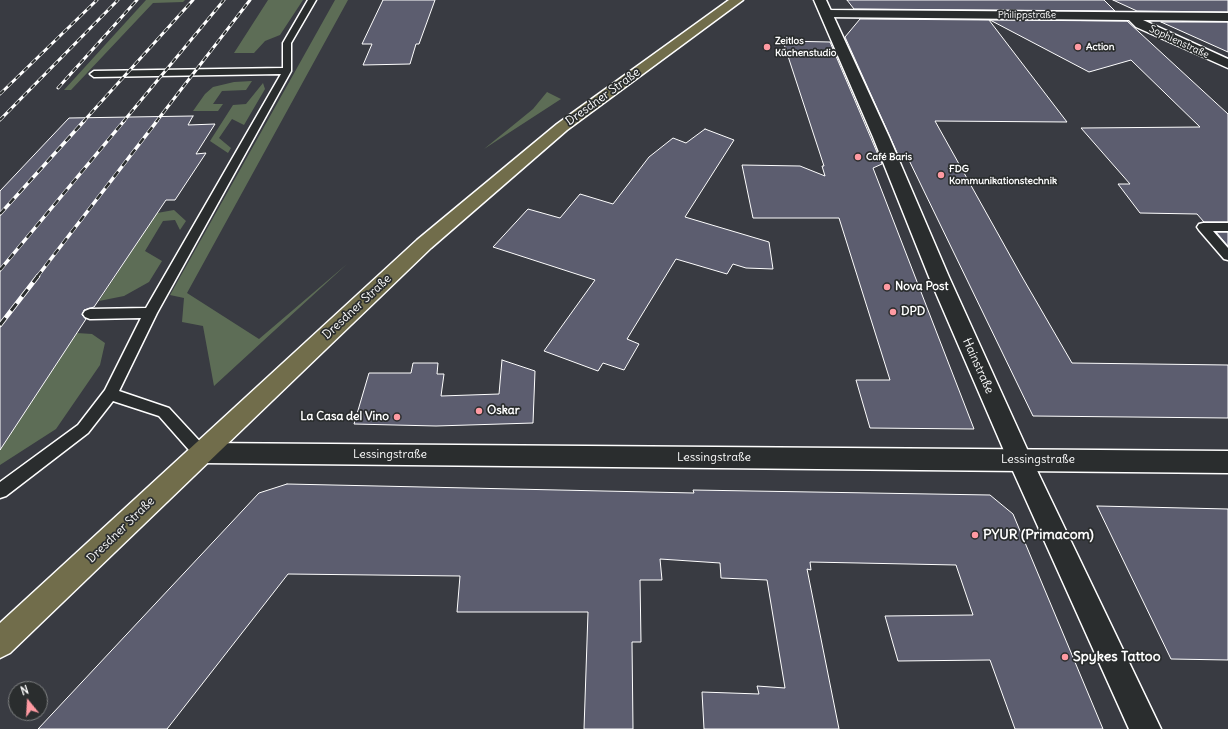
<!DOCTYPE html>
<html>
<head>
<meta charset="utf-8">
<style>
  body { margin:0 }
  #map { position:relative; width:1228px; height:729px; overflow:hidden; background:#393b42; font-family:Delius,sans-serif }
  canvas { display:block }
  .north { position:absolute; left:8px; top:681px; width:40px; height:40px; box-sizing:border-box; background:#2a2d2e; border:1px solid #7f8182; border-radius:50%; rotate:342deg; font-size:11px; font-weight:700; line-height:16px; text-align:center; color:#fff }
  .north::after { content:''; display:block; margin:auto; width:14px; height:18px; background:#ff9aa2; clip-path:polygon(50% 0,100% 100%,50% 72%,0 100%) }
</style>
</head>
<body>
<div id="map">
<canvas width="1228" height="729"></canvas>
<div class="north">N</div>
</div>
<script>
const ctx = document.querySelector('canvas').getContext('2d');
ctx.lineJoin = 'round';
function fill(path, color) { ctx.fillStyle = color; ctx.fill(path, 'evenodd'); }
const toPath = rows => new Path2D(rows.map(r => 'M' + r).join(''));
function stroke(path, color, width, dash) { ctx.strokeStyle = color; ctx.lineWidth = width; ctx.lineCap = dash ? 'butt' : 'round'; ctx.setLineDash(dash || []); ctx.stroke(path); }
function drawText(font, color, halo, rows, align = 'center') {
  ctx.font = font + ' Delius,sans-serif'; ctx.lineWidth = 3.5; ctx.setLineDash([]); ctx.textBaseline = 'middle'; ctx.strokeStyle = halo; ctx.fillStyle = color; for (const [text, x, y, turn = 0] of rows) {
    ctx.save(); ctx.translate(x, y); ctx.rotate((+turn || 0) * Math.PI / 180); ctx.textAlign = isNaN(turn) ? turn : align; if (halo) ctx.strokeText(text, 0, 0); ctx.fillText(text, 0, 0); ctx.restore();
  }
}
const green = toPath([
  [146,0,185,0,183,2,153,3,71,90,64,90],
  [268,0,303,0,280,35,265,41,254,53,234,53],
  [335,0,348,0,187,293,259,339,347,264,214,386,203,326,182,322,184,298,170,295],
  [252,81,246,90,222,91,213,104,223,104,218,111,193,111,205,94,213,87,234,82],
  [263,83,265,89,244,125,232,119,219,138,231,148,228,153,210,141,233,105,246,104],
  [547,92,561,99,484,149,533,109],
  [174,210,186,221,180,230,175,220,163,221,145,251,162,261,149,282,124,296,99,301,157,213],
  [77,333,92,334,105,343,100,365,56,429,0,465,0,450]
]);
const building = toPath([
  [383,0,435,0,419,44,416,44,410,64,363,65,372,44,362,44,383,0],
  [847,0,1104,0,1115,11,854,9,847,0],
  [1113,0,1228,0,1228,12,1137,11,1113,0],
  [860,19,989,20,1067,122,935,121,1021,275,1072,363,1228,365,1228,418,1033,416,906,154,899,157,845,37,860,19],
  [990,20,1127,21,1228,114,1228,222,1204,222,1197,214,1140,213,1118,184,1130,184,1081,128,1200,127,1131,60,1089,72,990,20],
  [1161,22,1228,22,1228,52,1161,22],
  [783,41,830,42,882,164,873,168,974,429,870,428,856,380,890,380,839,218,753,218,742,165,800,166,825,176,822,166,824,166,783,41],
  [193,116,188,125,215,124,196,154,206,153,175,200,166,200,94,307,84,310,82,315,86,319,0,450,0,191,69,118,193,116],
  [705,129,734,140,685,217,769,242,773,269,746,268,733,264,727,274,676,259,627,339,639,344,624,370,603,363,598,371,544,351,595,280,493,247,528,209,560,218,580,194,613,204,649,157,673,138,686,143,705,129],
  [1216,232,1228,232,1228,246,1216,232],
  [502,360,535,371,533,423,436,426,354,424,369,373,411,373,413,363,438,363,437,374,444,374,441,396,499,394,502,360],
  [287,484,694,493,693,490,990,495,1013,514,1103,729,1015,729,990,660,898,661,885,616,973,615,956,565,810,562,811,570,807,569,839,729,704,729,702,692,759,694,757,686,785,688,767,580,721,578,720,563,660,559,662,580,640,580,641,642,632,642,633,729,584,729,588,612,457,612,460,576,288,574,167,729,38,729,259,493,287,484],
  [1097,506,1228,509,1228,660,1171,659,1097,506]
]);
const service = toPath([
  [308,0,316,0,291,43,291,71,157,313,119,391,169,408,206,448,209,453,206,458,201,460,196,458,159,416,113,401,88,433,6,496,0,498,0,482,78,425,105,390,141,318,90,319,85,317,83,314,85,311,90,309,146,308,281,74,94,77,90,74,94,71,283,68,283,43,308,0],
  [1203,223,1228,223,1228,231,1213,231,1228,248,1228,260,1224,259,1199,230,1197,227,1199,224,1203,223]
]);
const minor = toPath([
  [827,10,1228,13,1228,21,1143,20,1228,59,1228,68,1136,27,1129,20,823,17,821,14,823,11,827,10],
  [201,443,1228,451,1228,473,201,463,192,460,189,453,192,446,201,443]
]);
const tertiary = toPath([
  [814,0,826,0,889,137,949,277,1032,460,1161,729,1129,729,1008,460,929,277,873,137,814,0]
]);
const primary = toPath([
  [729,0,743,0,567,130,431,248,10,653,0,658,0,623,417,240,557,124,729,0]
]);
const railFar2 = toPath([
  [58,88,137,0],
  [0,94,97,0],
  [0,120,118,0],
  [83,122,193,0],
  [123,122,224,0],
  [156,122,250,0]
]);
const railFar1 = toPath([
  [0,214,84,121],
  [0,270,124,121],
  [37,277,157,121]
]);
const rail = toPath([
  [0,325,38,276]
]);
const markers = [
  [767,47,4,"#ff9aa2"],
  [1078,47,4,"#ff9aa2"],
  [858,157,4,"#ff9aa2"],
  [941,175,4,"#ff9aa2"],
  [887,287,4,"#ff9aa2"],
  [893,312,4,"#ff9aa2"],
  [479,411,4,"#ff9aa2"],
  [397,417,4,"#ff9aa2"],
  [975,535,4,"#ff9aa2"],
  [1065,657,4,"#ff9aa2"]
];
const farStreetnames = [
  ["Philippstraße",1027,15],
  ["Sophienstraße",1179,42,25]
];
const farPoinames = [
  ["Zeitlos",775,41],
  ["Küchenstudio",775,53],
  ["Action",1086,47],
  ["Café Baris",866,157],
  ["FDG",949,169],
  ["Kommunikationstechnik",949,181]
];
const streetNames = [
  ["Dresdner Straße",603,97,-36],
  ["Dresdner Straße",357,307,-43],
  ["Hainstraße",978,366,66],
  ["Lessingstraße",390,455],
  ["Lessingstraße",714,458],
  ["Lessingstraße",1038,460],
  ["Dresdner Straße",121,530,-44]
];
const poiNames = [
  ["Nova Post",895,287],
  ["DPD",901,312],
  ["Oskar",487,411],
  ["La Casa del Vino",389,417,"right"]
];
const nearPoinames = [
  ["PYUR (Primacom)",983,535],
  ["Spykes Tattoo",1073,657]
];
fill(green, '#5d6d56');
fill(building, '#5c5d6f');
stroke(building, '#fff', 1);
stroke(service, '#fff', 3);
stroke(minor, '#fff', 3);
stroke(tertiary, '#fff', 3);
stroke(primary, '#fff', 3);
fill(service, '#2a2d2e');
fill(minor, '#2a2d2e');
fill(tertiary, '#2a2d2e');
fill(primary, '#716d4b');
stroke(railFar2, '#fff', 3);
stroke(railFar1, '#fff', 3.5);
stroke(rail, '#fff', 4.5);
stroke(railFar2, '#2a2d2e', 2, [5.5]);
stroke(railFar1, '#2a2d2e', 2.5, [7]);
stroke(rail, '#2a2d2e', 3, [9]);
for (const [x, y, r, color] of markers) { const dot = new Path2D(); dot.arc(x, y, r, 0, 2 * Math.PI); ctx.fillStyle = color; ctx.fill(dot); stroke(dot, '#2a2d2e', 1.5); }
drawText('10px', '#fff', '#2a2d2e', farStreetnames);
drawText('bold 10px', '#fff', '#2a2d2e', farPoinames, 'left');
drawText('12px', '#fff', '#2a2d2e', streetNames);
drawText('bold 12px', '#fff', '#2a2d2e', poiNames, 'left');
drawText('bold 14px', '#fff', '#2a2d2e', nearPoinames, 'left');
</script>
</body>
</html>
